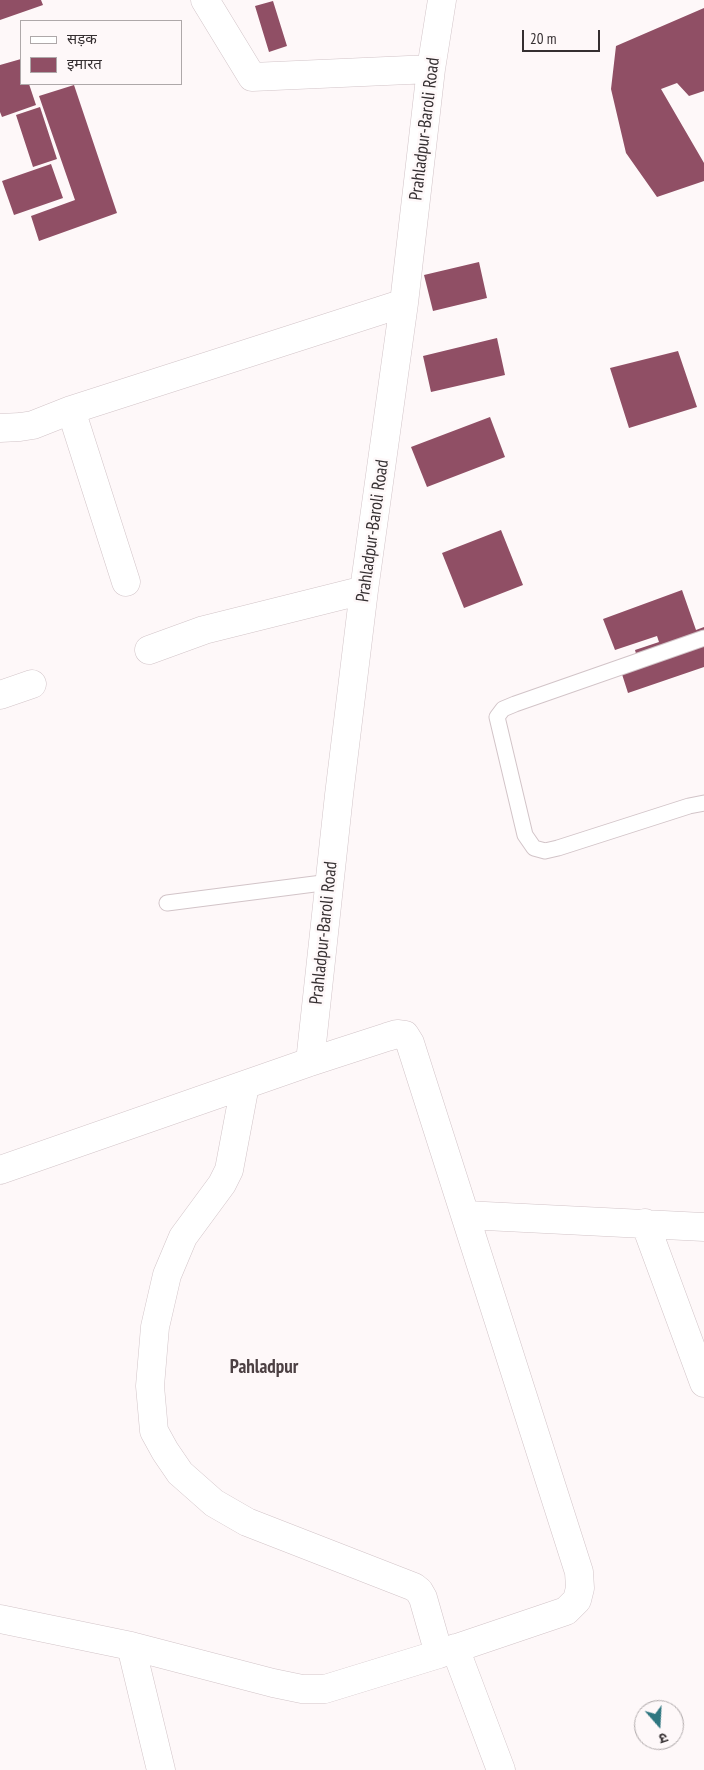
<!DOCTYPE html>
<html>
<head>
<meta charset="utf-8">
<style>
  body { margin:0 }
  #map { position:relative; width:704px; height:1770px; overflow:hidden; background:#fef8f9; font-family:"PT Sans Narrow","Noto Sans Devanagari",sans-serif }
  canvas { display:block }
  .legend { position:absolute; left:20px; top:20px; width:162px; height:65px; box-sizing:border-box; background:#fef8f9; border:1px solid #aea8a9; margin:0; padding:6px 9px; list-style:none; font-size:15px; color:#352f31 }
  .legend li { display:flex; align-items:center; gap:10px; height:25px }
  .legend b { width:25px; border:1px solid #aea8a9 }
  .north { position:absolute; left:634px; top:1700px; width:50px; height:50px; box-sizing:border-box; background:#fef8f9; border:1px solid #aea8a9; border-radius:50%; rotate:161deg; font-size:14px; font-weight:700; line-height:20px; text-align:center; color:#352f31 }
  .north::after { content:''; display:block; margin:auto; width:18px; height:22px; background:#2e7680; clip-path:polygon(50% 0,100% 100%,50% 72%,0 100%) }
  .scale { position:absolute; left:522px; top:30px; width:78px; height:22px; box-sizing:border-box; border:2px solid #352f31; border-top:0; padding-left:6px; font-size:15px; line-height:18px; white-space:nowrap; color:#352f31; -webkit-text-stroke:4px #fef8f9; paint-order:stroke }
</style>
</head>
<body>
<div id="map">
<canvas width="704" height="1770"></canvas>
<ul class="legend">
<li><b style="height:6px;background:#fff"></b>सड़क</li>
<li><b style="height:14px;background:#904f65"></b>इमारत</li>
</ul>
<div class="north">उ</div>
<div class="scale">20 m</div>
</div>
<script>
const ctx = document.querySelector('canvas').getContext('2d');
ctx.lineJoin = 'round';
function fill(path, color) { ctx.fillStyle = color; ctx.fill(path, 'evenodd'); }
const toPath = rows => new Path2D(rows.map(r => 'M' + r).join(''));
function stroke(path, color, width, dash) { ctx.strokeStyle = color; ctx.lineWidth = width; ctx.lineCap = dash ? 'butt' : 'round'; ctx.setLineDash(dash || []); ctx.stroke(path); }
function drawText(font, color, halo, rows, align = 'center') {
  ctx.font = font + ' "PT Sans Narrow",sans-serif'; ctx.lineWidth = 5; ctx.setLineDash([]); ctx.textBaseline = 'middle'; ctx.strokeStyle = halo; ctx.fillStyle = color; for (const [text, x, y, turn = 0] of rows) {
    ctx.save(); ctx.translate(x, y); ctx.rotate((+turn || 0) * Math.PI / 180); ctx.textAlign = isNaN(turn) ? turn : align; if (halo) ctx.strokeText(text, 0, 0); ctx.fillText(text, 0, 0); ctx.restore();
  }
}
const building = toPath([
  [0,0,41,0,43,5,0,20],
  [273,1,287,46,269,52,255,6],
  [704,8,704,91,689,96,677,83,661,89,704,163,704,181,657,197,626,153,611,89,616,46],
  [21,59,21,84,29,84,36,105,2,117,0,112,0,65],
  [74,85,117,213,39,241,31,216,75,200,39,96],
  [40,107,57,159,33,167,16,115],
  [51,164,63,198,14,215,2,181],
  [479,262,487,298,433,311,424,275],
  [497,338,505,375,431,392,423,356],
  [678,351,697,407,629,428,610,368],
  [490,417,505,457,427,487,411,447],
  [501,530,523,585,464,608,442,553],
  [682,590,696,630,704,627,704,667,628,693,620,668,638,661,635,650,659,642,657,636,615,650,603,619]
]);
const service = toPath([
  [704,638,515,704,503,709,497,717,525,835,534,848,545,851,558,848,689,806,704,803],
  [167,903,330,882]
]);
const minor = toPath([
  [205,0,252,77,431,69],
  [71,410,126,582],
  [0,428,20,427,33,425,71,410,404,303],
  [149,650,204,630,364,590],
  [0,695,32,684],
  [310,1062,339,795,364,590,404,303,431,69,442,0],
  [245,1085,229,1170,222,1184,183,1237,167,1275,155,1327,150,1386,154,1431,165,1451,180,1473,214,1503,247,1522,414,1587,419,1591,423,1598,439,1654],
  [0,1170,310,1062,387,1037,397,1034,405,1035,410,1043,579,1572,580,1588,577,1600,566,1611,439,1654,325,1689,302,1689,273,1683,131,1646,0,1619],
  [465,1215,704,1227],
  [645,1223,704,1383],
  [131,1646,161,1770],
  [455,1648,501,1770]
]);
const streetNames = [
  ["Prahladpur-Baroli Road",425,129,-83],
  ["Prahladpur-Baroli Road",373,531,-82],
  ["Prahladpur-Baroli Road",324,933,-84]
];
const neighbourhoodNames = [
  ["Pahladpur",264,1368]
];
fill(building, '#904f65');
stroke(service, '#d2c4c8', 17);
stroke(minor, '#d2c4c8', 29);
stroke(service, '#fff', 15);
stroke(minor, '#fff', 28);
drawText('18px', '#352f31', '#fef8f9', streetNames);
drawText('bold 19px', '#4c4043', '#fef8f9', neighbourhoodNames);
</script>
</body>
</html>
